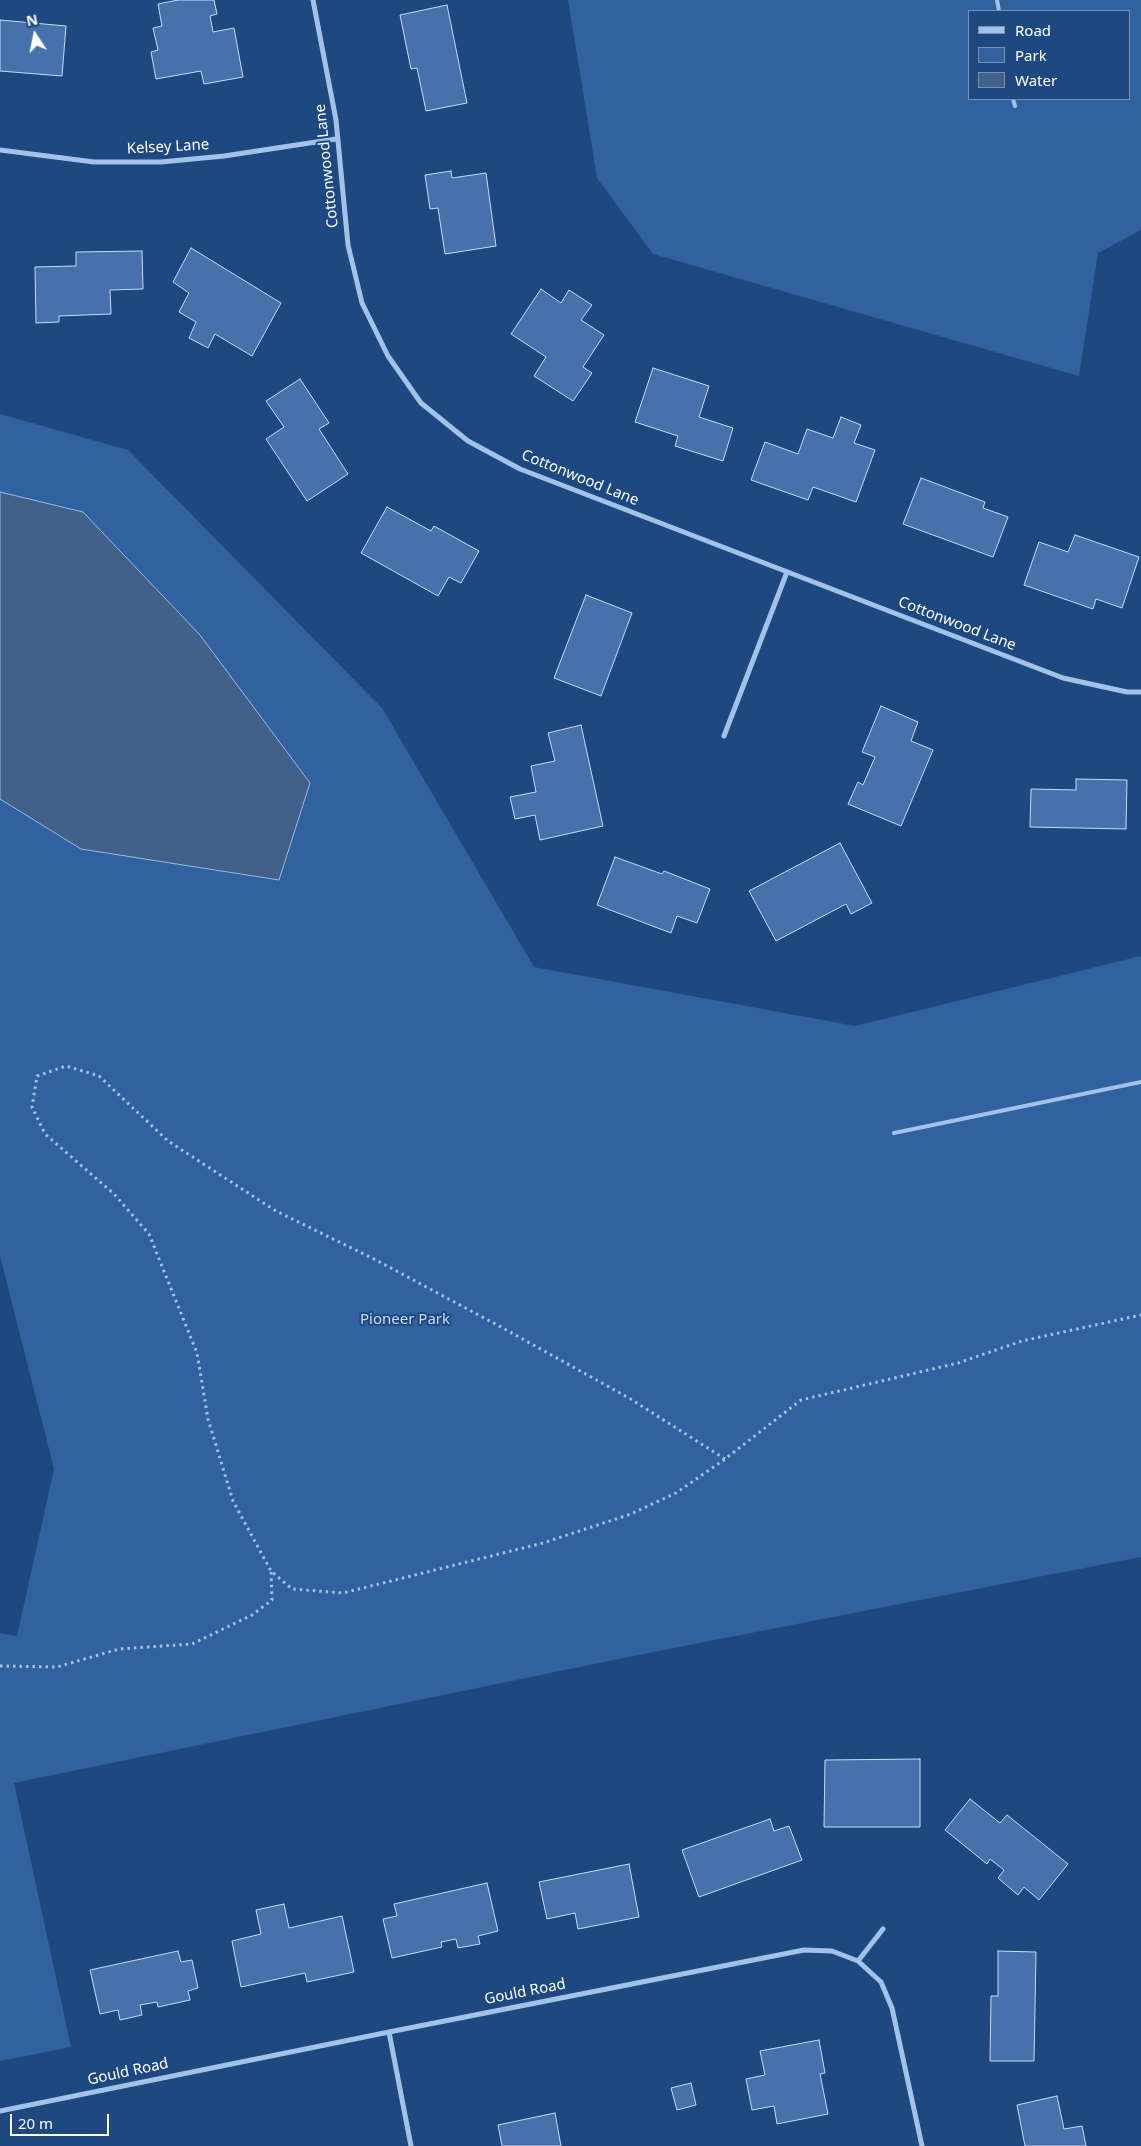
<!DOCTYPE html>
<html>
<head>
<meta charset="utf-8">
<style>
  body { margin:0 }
  #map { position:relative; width:1141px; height:2146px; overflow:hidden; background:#1e4880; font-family:"Noto Sans",sans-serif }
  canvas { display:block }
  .legend { position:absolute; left:968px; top:10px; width:162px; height:90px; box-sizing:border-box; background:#1e4880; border:1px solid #7891b3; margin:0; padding:6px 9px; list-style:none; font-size:15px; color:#fff }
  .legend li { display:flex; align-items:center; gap:10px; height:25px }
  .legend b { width:25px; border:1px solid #7891b3 }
  .north { position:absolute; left:10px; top:10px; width:50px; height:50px; -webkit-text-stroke:4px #1e4880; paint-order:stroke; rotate:349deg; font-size:14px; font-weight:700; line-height:20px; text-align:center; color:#fff }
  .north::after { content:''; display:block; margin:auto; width:18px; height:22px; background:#fff; clip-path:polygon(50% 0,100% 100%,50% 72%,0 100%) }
  .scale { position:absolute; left:10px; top:2114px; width:99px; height:22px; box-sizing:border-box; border:2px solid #fff; border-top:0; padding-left:6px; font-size:15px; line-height:18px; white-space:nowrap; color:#fff; -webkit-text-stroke:4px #1e4880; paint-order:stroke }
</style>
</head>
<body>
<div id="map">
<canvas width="1141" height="2146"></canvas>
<ul class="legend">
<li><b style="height:6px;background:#a3c2e9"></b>Road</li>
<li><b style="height:14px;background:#31619f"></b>Park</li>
<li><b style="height:14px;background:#42618a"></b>Water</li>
</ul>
<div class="north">N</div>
<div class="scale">20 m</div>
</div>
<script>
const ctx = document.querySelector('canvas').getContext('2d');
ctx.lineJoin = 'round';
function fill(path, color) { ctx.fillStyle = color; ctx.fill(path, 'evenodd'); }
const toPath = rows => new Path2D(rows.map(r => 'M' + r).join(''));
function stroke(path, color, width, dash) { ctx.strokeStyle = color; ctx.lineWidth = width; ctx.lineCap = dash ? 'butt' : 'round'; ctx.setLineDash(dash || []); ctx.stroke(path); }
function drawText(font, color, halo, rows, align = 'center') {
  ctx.font = font + ' "Noto Sans",sans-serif'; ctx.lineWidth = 4; ctx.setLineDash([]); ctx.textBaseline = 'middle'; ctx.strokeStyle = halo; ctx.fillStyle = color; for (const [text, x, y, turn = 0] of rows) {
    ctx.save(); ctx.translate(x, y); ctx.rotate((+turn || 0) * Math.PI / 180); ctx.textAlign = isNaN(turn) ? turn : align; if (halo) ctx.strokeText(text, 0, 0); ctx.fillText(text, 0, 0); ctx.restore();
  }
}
const green = toPath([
  [568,0,1141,0,1141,230,1098,253,1079,376,653,254,597,178],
  [970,11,1130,11,1130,99,970,99],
  [0,414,128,450,382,708,534,967,855,1026,1141,956,1141,1557,643,1654,14,1783,71,2047,0,2061,0,1633,17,1636,54,1469,0,1256]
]);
const water = toPath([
  [0,492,83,512,200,635,310,783,279,880,81,849,0,799,0,492]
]);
const building = toPath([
  [178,0,214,0,217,14,210,16,213,32,234,28,243,77,204,84,201,71,156,79,151,52,158,50,153,28,162,26,158,4,178,0],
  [447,5,467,103,426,111,417,68,411,69,400,15,447,5],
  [0,20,66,26,62,76,0,71,0,20],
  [451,171,452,178,486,173,496,246,445,254,438,208,430,209,425,175,451,171],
  [191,248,281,303,252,356,215,334,208,348,189,338,196,322,179,312,189,293,173,282,191,248],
  [142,251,143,289,110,290,111,314,59,316,59,322,36,323,35,267,76,266,76,252,142,251],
  [541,289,561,303,569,290,592,305,581,320,604,335,583,367,592,373,573,401,534,376,546,357,511,334,541,289],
  [653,368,709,386,699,417,733,428,723,461,675,446,678,436,635,422,653,368],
  [300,379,329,423,319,429,348,474,307,501,266,439,284,427,266,401,300,379],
  [841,417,861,425,854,443,875,450,856,502,813,487,808,500,751,480,765,442,798,454,807,429,833,438,841,417],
  [921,478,985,502,983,508,1008,517,993,557,903,524,921,478],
  [387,507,431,531,434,526,479,551,461,583,449,577,438,596,361,553,387,507],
  [1075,535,1139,557,1122,608,1096,599,1093,609,1024,585,1039,542,1068,552,1075,535],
  [586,595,632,613,601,696,554,678,586,595],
  [881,706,918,722,911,741,933,750,901,826,848,804,858,782,863,785,875,757,862,752,881,706],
  [581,725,603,826,540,840,535,815,515,819,510,797,536,792,531,766,555,761,548,733,581,725],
  [1076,779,1127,780,1126,829,1030,827,1031,789,1076,790,1076,779],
  [840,843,872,903,851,914,846,904,776,941,749,891,840,843],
  [615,857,662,874,664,871,710,889,697,923,677,916,671,933,597,905,615,857],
  [920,1759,920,1827,824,1827,825,1760,920,1759],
  [970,1799,1000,1823,1007,1815,1068,1864,1039,1900,1024,1887,1018,1895,998,1878,1004,1870,990,1859,987,1864,945,1830,970,1799],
  [770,1819,774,1831,789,1826,802,1860,699,1897,682,1850,770,1819],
  [629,1864,639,1917,578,1929,575,1913,547,1919,539,1882,629,1864],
  [487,1883,498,1931,478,1936,480,1944,458,1948,456,1939,441,1942,442,1947,392,1958,383,1919,397,1916,394,1904,487,1883],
  [284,1904,289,1928,342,1916,354,1972,307,1982,305,1973,241,1987,232,1941,261,1934,256,1910,284,1904],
  [178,1951,181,1962,192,1960,198,1988,188,1991,190,2000,158,2007,157,2002,140,2005,142,2015,120,2020,118,2010,100,2014,90,1970,178,1951],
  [998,1951,1036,1952,1034,2061,990,2061,991,1996,998,1996,998,1951],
  [819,2040,825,2073,820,2074,828,2114,777,2124,774,2106,752,2110,746,2079,765,2075,760,2051,819,2040],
  [691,2083,696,2105,677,2110,671,2088,691,2083],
  [1057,2096,1064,2129,1082,2126,1086,2146,1025,2146,1017,2105,1057,2096],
  [555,2113,561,2146,502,2146,498,2125,555,2113]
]);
const path = toPath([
  [725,1459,629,1398,501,1327,376,1260,276,1211,168,1141,99,1076,66,1066,37,1076,32,1107,45,1134,114,1194,149,1234,197,1353,208,1419,233,1501,271,1571,292,1589,343,1593,543,1543,631,1514,676,1493,725,1459,801,1400,958,1363,1022,1341,1141,1315],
  [0,1666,57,1667,119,1649,192,1644,252,1615,272,1600,271,1572]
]);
const lane = toPath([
  [997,0,999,11],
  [1013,99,1015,106],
  [894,1133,1141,1082]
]);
const street = toPath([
  [313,0,336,120,348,245,362,303,388,356,421,403,468,441,520,469,1063,678,1127,692,1141,692],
  [0,150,94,162,161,162,224,156,336,139],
  [724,736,787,572],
  [858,1961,883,1929],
  [389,2032,411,2146],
  [0,2111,389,2032,804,1950,832,1951,858,1961,881,1982,892,2008,922,2146]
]);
const streetNames = [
  ["Kelsey Lane",168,147,-3],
  ["Cottonwood Lane",327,166,-96],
  ["Cottonwood Lane",580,478,22],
  ["Cottonwood Lane",957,624,21],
  ["Gould Road",525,1992,-11],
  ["Gould Road",128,2072,-12]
];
const parkNames = [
  ["Pioneer Park",405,1320]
];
fill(green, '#31619f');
fill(water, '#42618a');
stroke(water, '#96bcea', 1);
fill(building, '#4671aa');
stroke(building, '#c7dcf7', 1);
stroke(path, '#a3c2e9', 3, [2.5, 4]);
stroke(lane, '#a3c2e9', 4);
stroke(street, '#a3c2e9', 5);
drawText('15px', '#fff', '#1e4880', streetNames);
drawText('15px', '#c7dcf7', '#1e4880', parkNames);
</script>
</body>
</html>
